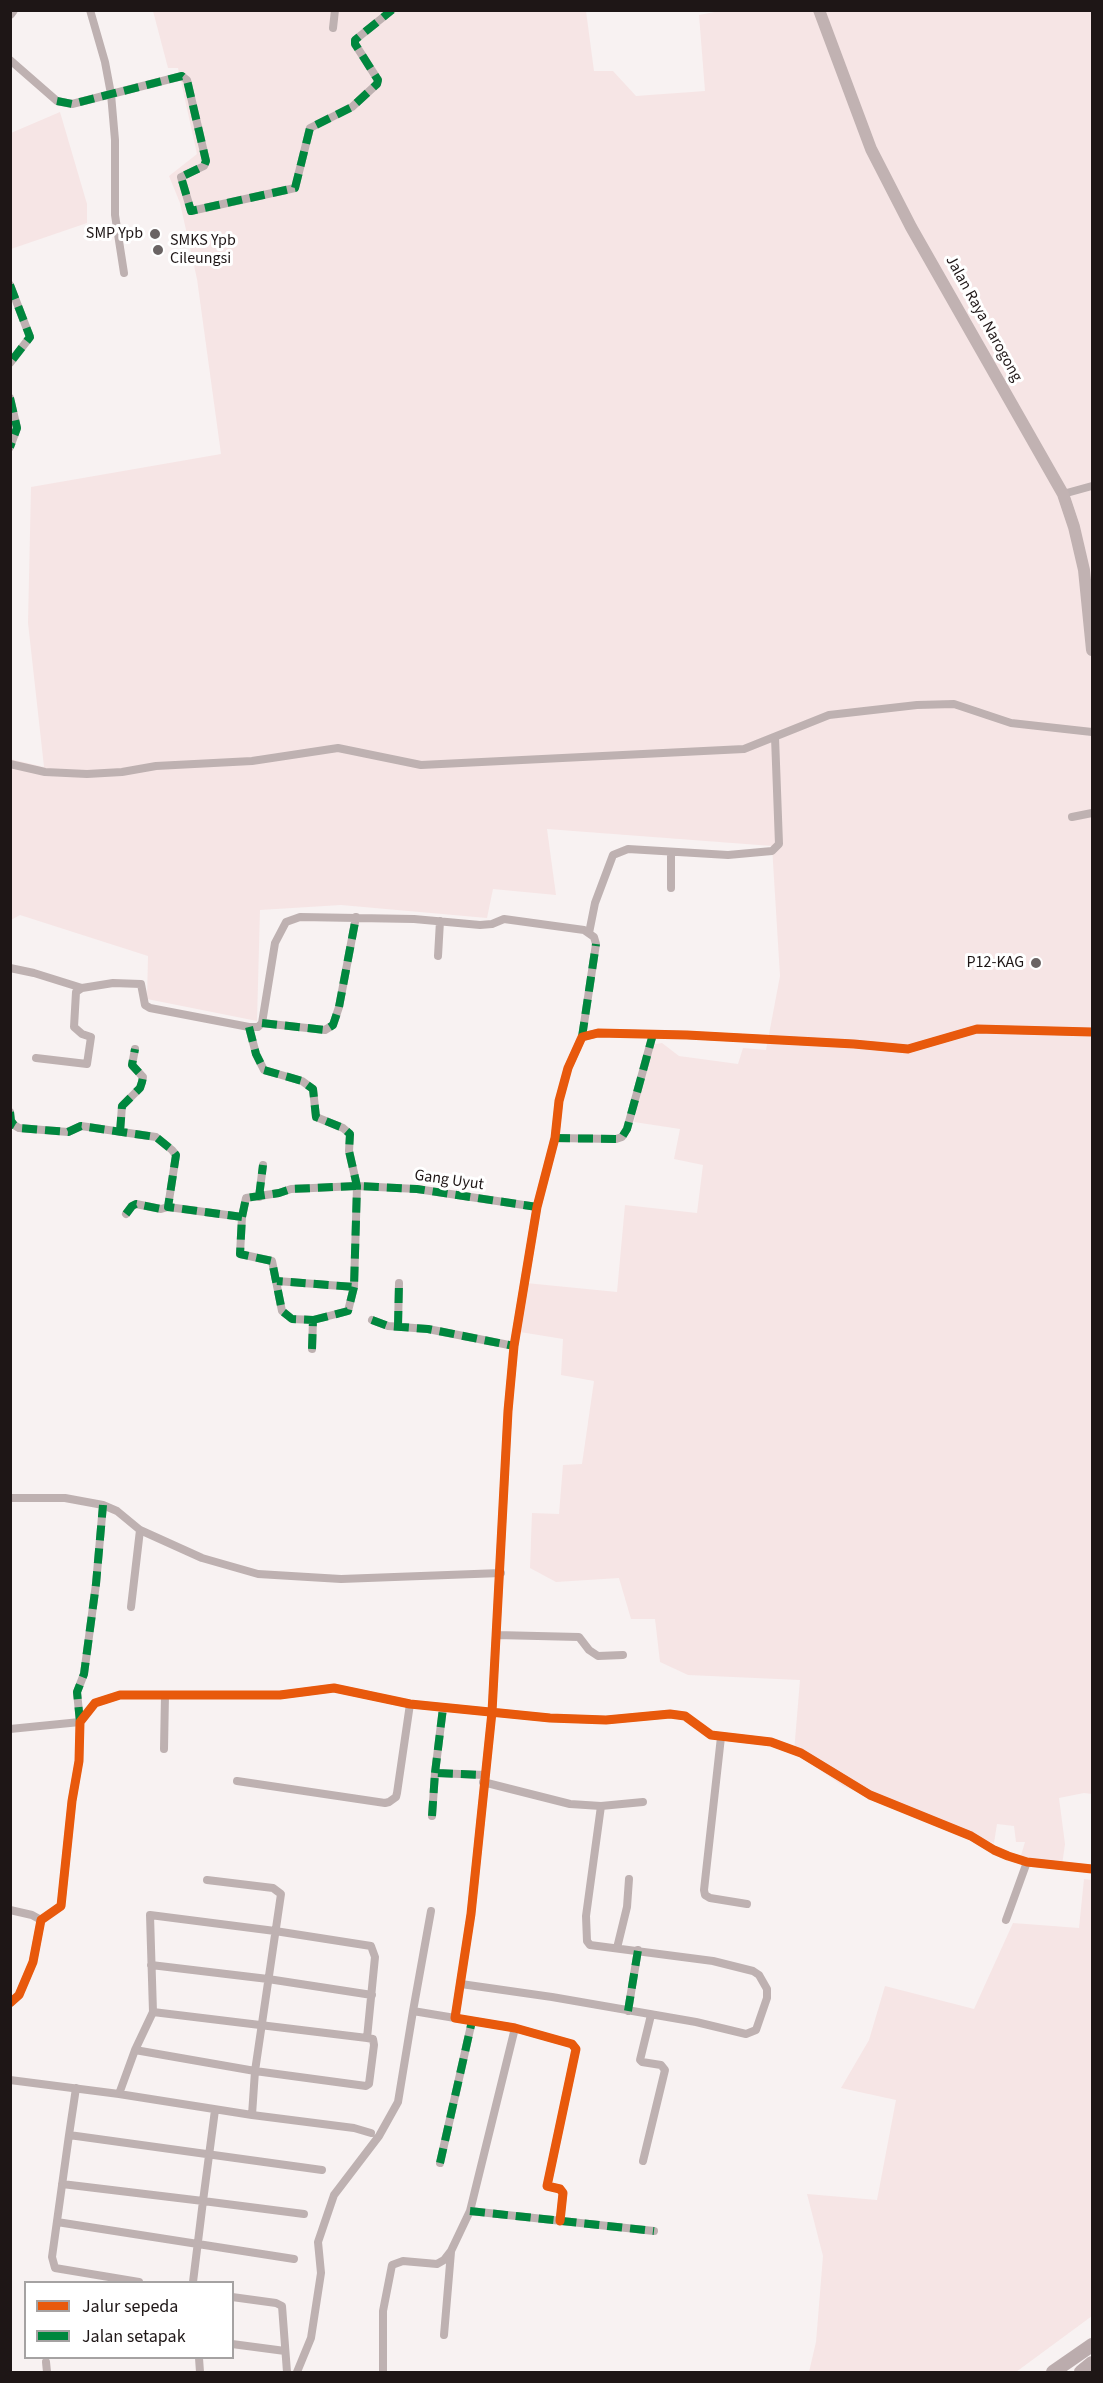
<!DOCTYPE html>
<html>
<head>
<meta charset="utf-8">
<style>
  body { margin:0 }
  #map { position:relative; width:1103px; height:2383px; overflow:hidden; background:#f8f2f2; font-family:"Source Sans 3",sans-serif }
  canvas { display:block }
  .frame { position:absolute; inset:0; border:12px solid #1e1616; pointer-events:none }
  .legend { position:absolute; left:24px; top:2281px; width:210px; height:78px; box-sizing:border-box; background:#fff; border:2px solid #a5a2a2; margin:0; padding:8px 10px; list-style:none; font-size:18px; color:#1e1616 }
  .legend li { display:flex; align-items:center; gap:12px; height:30px }
  .legend b { width:30px; border:2px solid #a5a2a2 }
</style>
</head>
<body>
<div id="map">
<canvas width="1103" height="2383"></canvas>
<div class="frame"></div>
<ul class="legend">
<li><b style="height:8px;background:#e8590c"></b>Jalur sepeda</li>
<li><b style="height:8px;background:#00873e"></b>Jalan setapak</li>
</ul>
</div>
<script>
const ctx = document.querySelector('canvas').getContext('2d');
ctx.lineJoin = 'round';
function fill(path, color) { ctx.fillStyle = color; ctx.fill(path, 'evenodd'); }
const toPath = rows => new Path2D(rows.map(r => 'M' + r).join(''));
function stroke(path, color, width, dash) { ctx.strokeStyle = color; ctx.lineWidth = width; ctx.lineCap = dash ? 'butt' : 'round'; ctx.setLineDash(dash || []); ctx.stroke(path); }
function drawText(font, color, halo, rows, align = 'center') {
  ctx.font = font + ' "Source Sans 3",sans-serif'; ctx.lineWidth = 6; ctx.setLineDash([]); ctx.textBaseline = 'middle'; ctx.strokeStyle = halo; ctx.fillStyle = color; for (const [text, x, y, turn = 0] of rows) {
    ctx.save(); ctx.translate(x, y); ctx.rotate((+turn || 0) * Math.PI / 180); ctx.textAlign = isNaN(turn) ? turn : align; if (halo) ctx.strokeText(text, 0, 0); ctx.fillText(text, 0, 0); ctx.restore();
  }
}
const built = toPath([
  [725,10,1092,11,1092,1794,1084,1793,1059,1798,1065,1844,1062,1865,1019,1862,1025,1842,1016,1842,1014,1826,997,1824,994,1843,948,1830,843,1786,794,1752,800,1680,688,1675,660,1662,655,1619,631,1619,619,1578,556,1582,530,1568,532,1513,559,1514,563,1465,582,1464,594,1381,561,1375,563,1339,520,1332,526,1283,617,1292,625,1205,697,1213,703,1165,674,1159,680,1129,634,1122,650,1045,662,1043,679,1056,738,1064,743,1048,766,1050,780,976,772,846,547,829,556,895,493,889,487,918,341,905,260,910,257,1021,147,999,148,956,20,915,11,920,10,759,44,767,28,623,31,487,221,454,197,279,180,203,169,176,197,154,178,68,168,68,153,11,586,11,594,71,613,71,636,96,705,91,699,15],
  [60,112,87,204,87,223,11,249,11,133],
  [1084,1879,1092,1880,1092,2316,1016,2372,809,2372,816,2342,823,2256,807,2194,877,2200,896,2100,841,2088,869,2040,885,1986,974,2009,1013,1923,1079,1928]
]);
const street = toPath([
  [90,10,105,62,111,94,115,140,115,215,124,273],
  [333,28,335,10],
  [10,60,57,101,72,104,182,76,187,80,206,161,204,166,181,177,191,211,295,188,310,128,352,107,377,84,378,80,355,44,355,40,392,10],
  [10,285,30,337,10,363],
  [10,398,17,428,10,447],
  [1063,494,1092,486],
  [10,764,45,772,87,774,122,772,156,766,252,761,338,748,421,765,744,749,829,715,917,705,954,704,1011,723,1092,732],
  [1072,817,1092,813],
  [671,888,671,852],
  [589,933,595,903,613,855,628,849,728,855,772,851,779,844,775,737],
  [438,956,440,921],
  [10,968,34,973,82,988],
  [262,1023,325,1030,333,1025,339,1007,356,917],
  [249,1027,256,1054,264,1070,302,1081,313,1089,316,1117,343,1128,350,1134,349,1151,357,1186,354,1287,277,1281],
  [36,1058,87,1064,91,1037,82,1034,74,1027,76,992,82,988,113,983,141,984,145,1005,150,1008,249,1027,258,1027,262,1023,275,943,286,922,300,917,414,919,480,925,492,924,504,919,584,930,594,937,596,944,582,1037],
  [10,1112,11,1121,14,1125,19,1128,68,1132,81,1126,156,1137,172,1150,176,1155,168,1207,242,1217],
  [120,1132,122,1106,140,1088,142,1082,143,1077,132,1065,135,1049],
  [555,1138,616,1139,622,1137,627,1129,653,1034],
  [259,1197,263,1165],
  [126,1214,132,1206,136,1204,161,1209,168,1207],
  [313,1320,348,1311,354,1287],
  [372,1320,388,1326,428,1329,514,1346],
  [398,1326,399,1283],
  [312,1349,313,1320,292,1319,282,1311,272,1261,240,1254,242,1217,246,1198,279,1193,291,1189,357,1186,417,1189,537,1207],
  [10,1498,65,1498,103,1505,117,1511,140,1530,202,1558,258,1574,341,1579,501,1573],
  [131,1607,140,1530],
  [496,1635,579,1637,589,1650,598,1656,623,1655],
  [10,1729,80,1722,77,1692,84,1674,96,1584,103,1505],
  [721,1737,704,1890,705,1895,710,1898,747,1904],
  [164,1749,165,1695],
  [435,1773,443,1708],
  [237,1781,385,1803,389,1802,396,1797,397,1793,410,1704],
  [483,1782,570,1804,601,1806,643,1802],
  [432,1816,435,1773,485,1775],
  [10,1910,32,1915,41,1920],
  [1006,1920,1027,1862],
  [617,1948,627,1907,629,1879],
  [151,1965,268,1979,372,1995],
  [461,1984,552,1997,696,2022,746,2034,756,2030,767,1998,767,1989,759,1975,753,1971,713,1961,590,1945,587,1941,586,1916,601,1806],
  [10,2003,19,1995,33,1962,41,1920,61,1906,72,1801,79,1761,80,1722,95,1703,120,1695,280,1695,334,1688,410,1704,550,1718,606,1720,670,1714,685,1716,711,1735,771,1742,801,1753,870,1795,971,1836,994,1850,1008,1856,1027,1862,1092,1869],
  [413,2011,431,1911],
  [628,2011,638,1950],
  [153,2012,367,2038],
  [135,2050,255,2071,281,1894,273,1888,207,1880],
  [10,2080,119,2094,252,2115,354,2128,371,2133],
  [76,2088,69,2135,322,2170],
  [119,2094,135,2050,153,2012,150,1915,275,1931,371,1946,375,1957,367,2038,373,2039,374,2045,369,2084,366,2086,255,2071,252,2115],
  [69,2135,52,2257,55,2268,139,2282],
  [643,2161,665,2070,661,2065,642,2062,640,2060,651,2015],
  [440,2163,472,2021],
  [62,2184,203,2201,215,2110],
  [470,2211,654,2231],
  [560,2221,563,2193,560,2189,547,2186,576,2049,572,2044,515,2028,455,2018,471,1914,492,1712,508,1411,514,1346,537,1207,555,1138,559,1101,568,1068,582,1037,598,1033,687,1035,854,1044,908,1049,977,1029,1092,1032],
  [57,2222,294,2259],
  [193,2282,203,2201,304,2214],
  [232,2297,276,2303,282,2306,287,2372],
  [444,2335,451,2252],
  [232,2344,285,2351],
  [199,2358,200,2372],
  [46,2362,47,2372],
  [297,2372,311,2338,321,2273,318,2242,334,2195,379,2136,398,2102,413,2011,455,2018],
  [383,2372,383,2311,392,2265,403,2261,437,2264,444,2260,451,2251,470,2211,515,2028]
]);
const secondary = toPath([
  [10,14,13,10]
]);
const primary = toPath([
  [819,10,871,149,911,227,1063,494,1074,527,1084,570,1092,650]
]);
const highway = toPath([
  [1053,2372,1092,2345],
  [1081,2372,1092,2363]
]);
const quiet = toPath([
  [57,101,72,104,182,76,187,80,206,161,204,166,181,177,191,211,295,188,310,128,352,107,377,84,378,80,355,44,355,40,392,10],
  [10,285,30,337,10,363],
  [10,398,17,428,10,447],
  [262,1023,325,1030,333,1025,339,1007,356,917],
  [249,1027,256,1054,264,1070,302,1081,313,1089,316,1117,343,1128,350,1134,349,1151,357,1186,354,1287,277,1281],
  [582,1037,596,944],
  [10,1112,11,1121,14,1125,19,1128,68,1132,81,1126,156,1137,172,1150,176,1155,168,1207,242,1217],
  [120,1132,122,1106,140,1088,142,1082,143,1077,132,1065,135,1049],
  [555,1138,616,1139,622,1137,627,1129,653,1034],
  [259,1197,263,1165],
  [126,1214,132,1206,136,1204,161,1209,168,1207],
  [313,1320,348,1311,354,1287],
  [372,1320,388,1326,428,1329,514,1346],
  [398,1326,399,1283],
  [312,1349,313,1320,292,1319,282,1311,272,1261,240,1254,242,1217,246,1198,279,1193,291,1189,357,1186,417,1189,537,1207],
  [80,1722,77,1692,84,1674,96,1584,103,1505],
  [435,1773,443,1708],
  [432,1816,435,1773,485,1775],
  [628,2011,638,1950],
  [440,2163,472,2021],
  [470,2211,654,2231]
]);
const cycleway = toPath([
  [10,2003,19,1995,33,1962,41,1920,61,1906,72,1801,79,1761,80,1722,95,1703,120,1695,280,1695,334,1688,410,1704,550,1718,606,1720,670,1714,685,1716,711,1735,771,1742,801,1753,870,1795,971,1836,994,1850,1008,1856,1027,1862,1092,1869],
  [560,2221,563,2193,560,2189,547,2186,576,2049,572,2044,515,2028,455,2018,471,1914,492,1712,508,1411,514,1346,537,1207,555,1138,559,1101,568,1068,582,1037,598,1033,687,1035,854,1044,908,1049,977,1029,1092,1032]
]);
const markers = [
  [155,234,6,"#6a6363"],
  [158,250,6,"#6a6363"],
  [1036,963,6,"#6a6363"]
];
const poiNames = [
  ["SMP Ypb",143,234],
  ["SMKS Ypb",170,241,"left"],
  ["Cileungsi",170,259,"left"],
  ["P12-KAG",1024,963]
];
const streetNames = [
  ["Jalan Raya Narogong",983,319,61],
  ["Gang Uyut",449,1181,8]
];
fill(built, '#f6e5e5');
stroke(street, '#beb1b1', 8);
stroke(secondary, '#bdb0b0', 10);
stroke(primary, '#c1b2b2', 12);
stroke(highway, '#bbacad', 14);
stroke(quiet, '#00873e', 8, [15, 8]);
stroke(cycleway, '#e8590c', 9);
for (const [x, y, r, color] of markers) { const dot = new Path2D(); dot.arc(x, y, r, 0, 2 * Math.PI); ctx.fillStyle = color; ctx.fill(dot); stroke(dot, '#fff', 2); }
drawText('16px', '#1e1616', '#fff', poiNames, 'right');
drawText('16px', '#1e1616', '#fff', streetNames);
</script>
</body>
</html>
